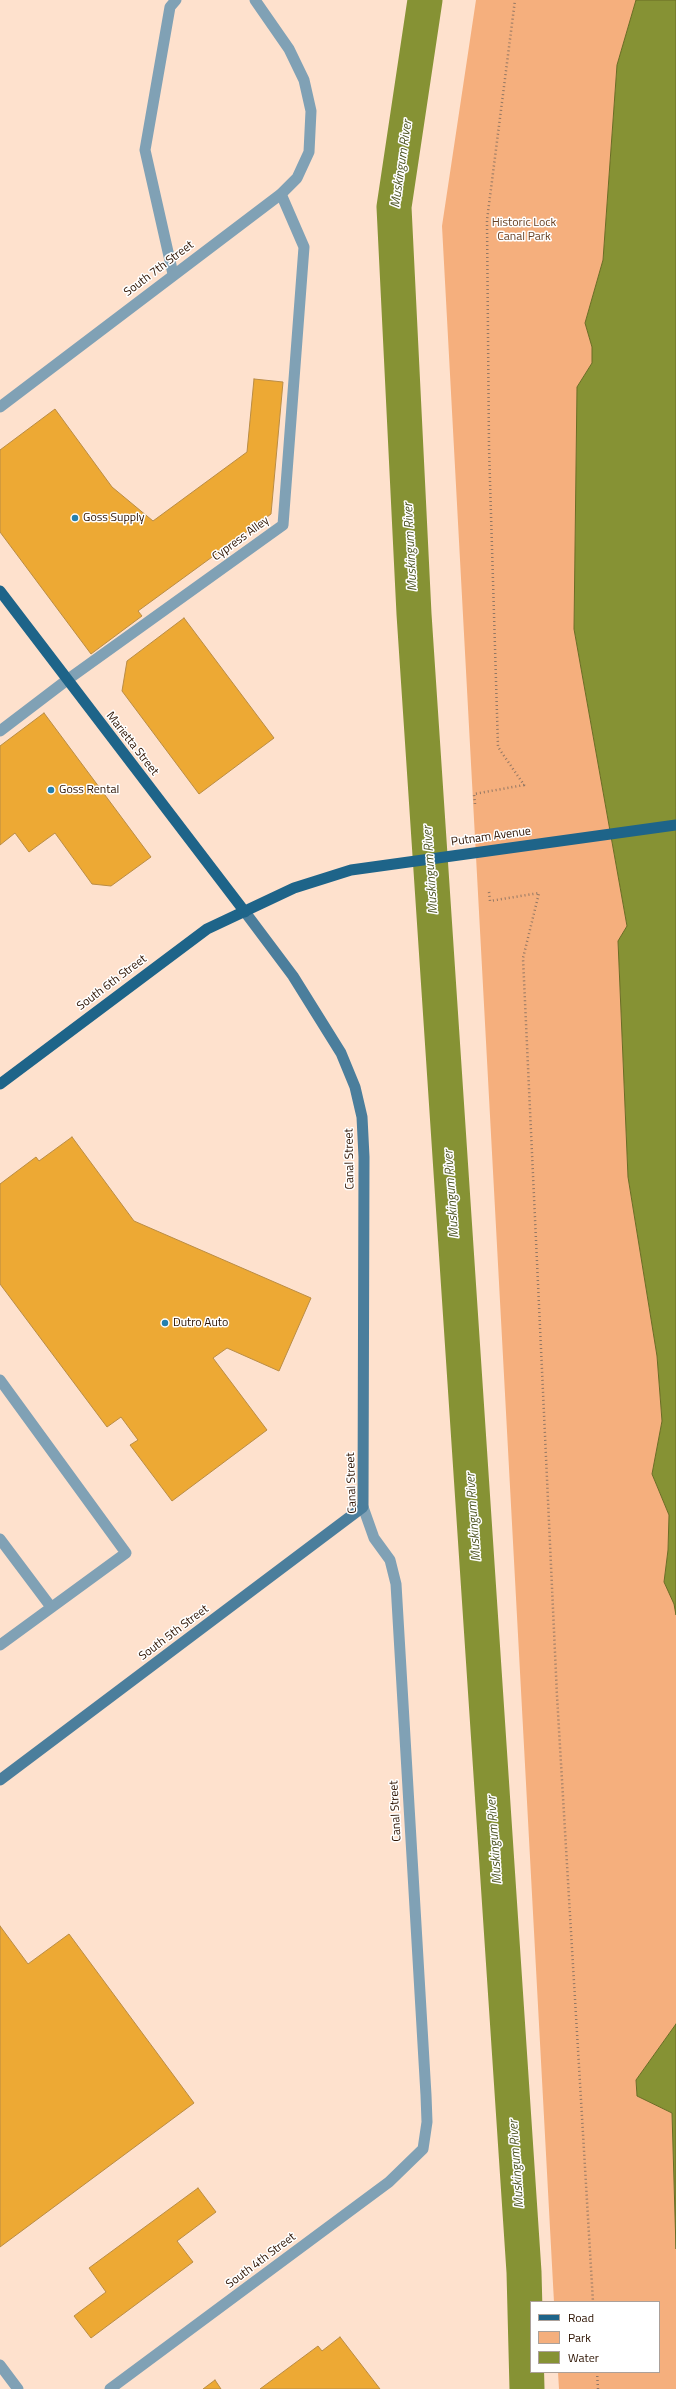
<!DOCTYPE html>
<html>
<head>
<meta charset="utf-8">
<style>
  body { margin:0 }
  #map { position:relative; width:676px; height:2389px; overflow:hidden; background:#fee1cd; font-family:"Titillium Web",sans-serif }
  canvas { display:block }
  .legend { position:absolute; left:530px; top:2301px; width:130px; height:72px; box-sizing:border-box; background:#fff; border:1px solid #aba099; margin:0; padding:5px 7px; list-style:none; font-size:12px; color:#2c1200 }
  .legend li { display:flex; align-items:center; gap:8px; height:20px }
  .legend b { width:20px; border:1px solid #aba099 }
</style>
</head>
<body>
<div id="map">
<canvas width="676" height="2389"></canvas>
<ul class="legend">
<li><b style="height:5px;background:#1e6489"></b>Road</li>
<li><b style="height:11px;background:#f5af7d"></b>Park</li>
<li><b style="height:11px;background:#869234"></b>Water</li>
</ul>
</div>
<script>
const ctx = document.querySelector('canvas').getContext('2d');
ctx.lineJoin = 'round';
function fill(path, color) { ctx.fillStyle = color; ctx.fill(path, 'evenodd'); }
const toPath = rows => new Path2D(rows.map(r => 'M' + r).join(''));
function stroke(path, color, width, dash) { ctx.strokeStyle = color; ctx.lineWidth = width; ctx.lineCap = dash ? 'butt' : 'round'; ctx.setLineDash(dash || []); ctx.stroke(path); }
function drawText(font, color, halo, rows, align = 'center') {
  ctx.font = font + ' "Titillium Web",sans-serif'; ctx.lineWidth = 3; ctx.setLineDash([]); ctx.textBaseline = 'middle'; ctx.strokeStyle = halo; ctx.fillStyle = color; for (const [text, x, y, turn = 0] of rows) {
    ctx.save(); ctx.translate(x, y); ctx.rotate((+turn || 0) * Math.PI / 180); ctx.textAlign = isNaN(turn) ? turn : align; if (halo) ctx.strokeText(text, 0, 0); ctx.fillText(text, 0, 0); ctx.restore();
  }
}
const green = toPath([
  [476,0,636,0,617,65,603,260,585,323,592,347,592,363,577,387,574,629,627,926,618,941,628,1177,657,1356,662,1421,652,1474,669,1515,668,1550,664,1582,675,1604,676,1615,676,2024,636,2080,637,2096,672,2113,676,2249,676,2389,559,2389,558,2372,659,2372,659,2302,554,2302,442,226]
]);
const water = toPath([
  [636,0,676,0,676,1615,674,1604,664,1582,668,1550,669,1515,652,1474,662,1421,657,1356,628,1177,618,941,627,926,574,629,577,387,592,363,592,347,585,323,603,260,617,65,636,0],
  [676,2024,676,2249,672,2113,637,2096,636,2080,676,2024]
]);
const canal = toPath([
  [425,0,394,207,414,614,524,2272,527,2389]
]);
const building = toPath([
  [254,379,283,382,271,514,138,611,142,616,91,654,0,532,0,450,55,409,112,487,153,521,247,452,254,379],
  [184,618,274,738,199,794,122,691,127,661,184,618],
  [44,713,151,857,111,886,92,884,55,833,29,852,15,833,0,845,0,746,44,713],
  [72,1137,134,1221,311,1298,279,1371,227,1348,213,1358,267,1430,172,1501,130,1445,138,1440,121,1417,107,1427,0,1284,0,1184,36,1157,39,1161,72,1137],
  [0,1926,28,1964,69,1934,194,2103,0,2247,0,1926],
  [198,2188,216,2212,177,2241,193,2262,91,2338,74,2316,106,2292,89,2268,198,2188],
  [340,2337,380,2389,260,2389,318,2346,322,2351,340,2337],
  [215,2380,221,2389,203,2389,215,2380]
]);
const path = toPath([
  [475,804,474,794,524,785,498,747,489,448,487,220,515,0],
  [489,892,490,901,539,893,523,958,557,1696,593,2302],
  [597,2372,598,2389]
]);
const service = toPath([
  [173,274,145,150,170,7,176,0],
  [0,731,67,680,283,525,304,247,281,194],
  [0,1380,126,1553,0,1645],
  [0,1539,51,1607]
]);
const minor = toPath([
  [0,407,281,194,297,178,309,152,311,111,304,80,289,49,255,0],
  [0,2365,18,2389],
  [110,2389,389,2182,423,2149,427,2122,426,2095,396,1584,390,1560,374,1538,363,1507]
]);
const secondary = toPath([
  [0,1780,363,1507,364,1157,362,1117,355,1087,341,1053,293,976,245,912]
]);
const primary = toPath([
  [0,591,245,912],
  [0,1084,207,929,294,888,351,870,676,825]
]);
const markers = [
  [75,518,4,"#2580ae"],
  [51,790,4,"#2580ae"],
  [165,1323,4,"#2580ae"]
];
const parkNames = [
  ["Historic Lock",524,223],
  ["Canal Park",524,237]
];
const streetNames = [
  ["South 7th Street",159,269,-37],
  ["Cypress Alley",241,539,-36],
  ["Marietta Street",132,744,52],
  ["Putnam Avenue",491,837,-8],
  ["South 6th Street",112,983,-37],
  ["Canal Street",350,1159,-91],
  ["Canal Street",352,1483,-92],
  ["South 5th Street",174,1633,-37],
  ["Canal Street",396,1811,-93],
  ["South 4th Street",261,2261,-37]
];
const poiNames = [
  ["Goss Supply",83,518],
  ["Goss Rental",59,790],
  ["Dutro Auto",173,1323]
];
const waterNames = [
  ["Muskingum River",402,164,-82],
  ["Muskingum River",411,547,-93],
  ["Muskingum River",431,870,-94],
  ["Muskingum River",452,1194,-94],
  ["Muskingum River",474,1517,-94],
  ["Muskingum River",495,1840,-94],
  ["Muskingum River",517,2164,-94]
];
fill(green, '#f5af7d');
fill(water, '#869234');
stroke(water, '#6b6c24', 1);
stroke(canal, '#869234', 35);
fill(building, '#eda934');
stroke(building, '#ba8c44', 1);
stroke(path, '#927764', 2.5, [1, 3]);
stroke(service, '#80a1b5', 11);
stroke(minor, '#80a1b5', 11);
stroke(secondary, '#4b7e9c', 11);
stroke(primary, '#1e6489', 11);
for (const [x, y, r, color] of markers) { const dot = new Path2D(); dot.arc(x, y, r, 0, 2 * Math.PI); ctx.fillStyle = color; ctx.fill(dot); stroke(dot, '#fff', 1.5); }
drawText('12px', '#673f21', '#fff', parkNames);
drawText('12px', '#2c1200', '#fff', streetNames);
drawText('12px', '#2c1200', '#fff', poiNames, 'left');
drawText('italic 13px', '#4f5625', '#fff', waterNames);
</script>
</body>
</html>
